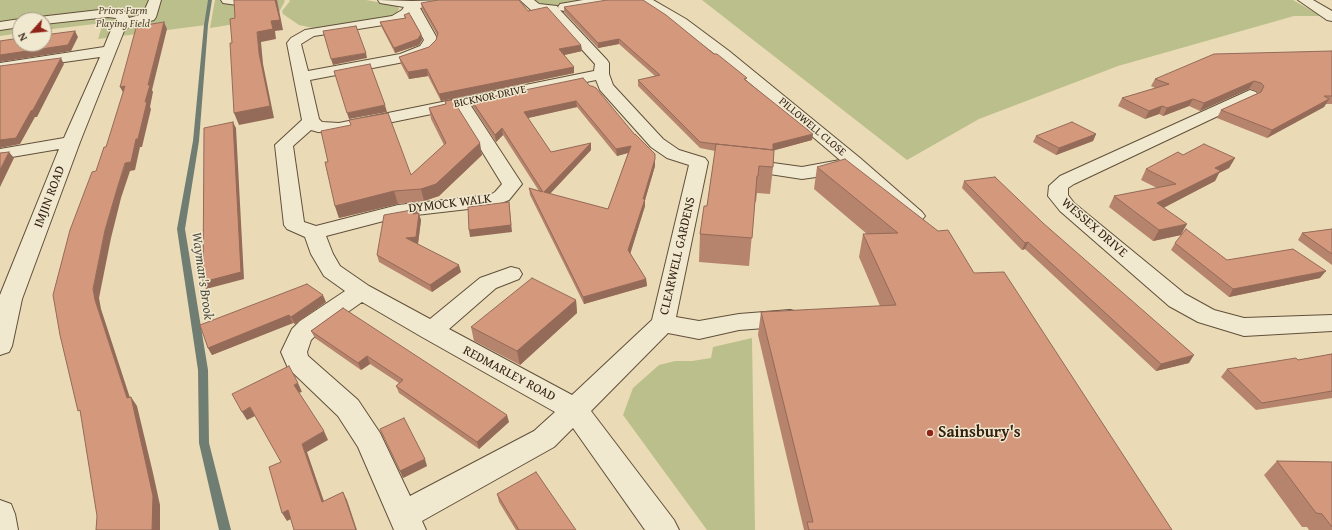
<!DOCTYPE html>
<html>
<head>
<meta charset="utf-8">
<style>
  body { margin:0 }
  #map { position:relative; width:1332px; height:530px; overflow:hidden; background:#eadbb6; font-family:"Gentium Book Plus",serif }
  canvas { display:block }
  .north { position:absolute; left:12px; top:12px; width:40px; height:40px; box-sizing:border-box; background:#f1e8d0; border:1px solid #a59884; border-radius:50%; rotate:243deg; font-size:11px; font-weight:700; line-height:16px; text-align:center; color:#332111 }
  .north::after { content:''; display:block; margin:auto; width:14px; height:18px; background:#8f2418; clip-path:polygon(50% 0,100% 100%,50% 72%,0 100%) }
</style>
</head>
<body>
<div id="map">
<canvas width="1332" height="530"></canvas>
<div class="north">N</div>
</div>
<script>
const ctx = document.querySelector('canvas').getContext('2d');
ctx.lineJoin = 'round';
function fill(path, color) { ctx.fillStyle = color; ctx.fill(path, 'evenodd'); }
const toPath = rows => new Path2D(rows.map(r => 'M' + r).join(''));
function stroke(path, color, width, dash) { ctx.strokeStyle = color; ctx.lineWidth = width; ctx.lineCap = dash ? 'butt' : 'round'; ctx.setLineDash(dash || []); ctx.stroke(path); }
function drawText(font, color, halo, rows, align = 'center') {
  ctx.font = font + ' "Gentium Book Plus",serif'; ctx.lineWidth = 3; ctx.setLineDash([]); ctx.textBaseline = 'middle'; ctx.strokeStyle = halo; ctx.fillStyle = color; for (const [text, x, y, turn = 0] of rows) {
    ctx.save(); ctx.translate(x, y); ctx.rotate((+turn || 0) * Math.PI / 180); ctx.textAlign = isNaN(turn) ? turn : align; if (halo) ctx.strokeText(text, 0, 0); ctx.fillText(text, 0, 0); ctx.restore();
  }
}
const green = toPath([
  [0,0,210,0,206,25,98,39,103,23,44,30,44,20,20,20,20,33,0,36],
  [215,0,284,0,285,1,278,14,280,17,210,28],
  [289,0,366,0,394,5,399,8,397,13,389,16,318,29,299,25,283,14,282,11,290,1],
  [535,0,591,0,556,6,542,6],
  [702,0,1293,0,1321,16,1294,16,1118,66,979,119,907,160],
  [752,338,755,530,707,530,623,415,633,388,659,365,675,361,692,361,711,358,713,347]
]);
const stream = toPath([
  [208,0,212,0,208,25,199,141,185,229,208,370,209,443,231,530,219,530,199,443,198,370,177,229,193,141,204,25,208,0]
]);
const minor = toPath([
  [149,0,161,0,156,17,154,20,130,26,124,31,80,142,22,299,12,346,9,352,0,355,0,295,59,149,0,159,0,149,64,138,100,57,0,71,0,63,104,47,111,30,118,22,116,18,108,17,44,24,44,20,37,20,39,17,108,9,126,12,129,18,143,14,149,0],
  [221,0,260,0,258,3,254,4,237,5,223,3,221,0],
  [378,0,412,1,450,0,448,3,444,4,420,8,438,40,436,46,430,52,404,62,310,80,319,119,322,122,339,123,594,71,595,64,548,12,531,10,520,0,534,0,539,4,557,6,559,9,558,7,560,4,583,0,612,0,610,3,606,4,564,11,560,10,607,60,609,63,609,74,613,85,663,139,679,150,705,158,708,162,676,317,699,321,739,314,790,310,798,312,802,318,798,324,790,326,739,330,699,339,668,333,591,411,674,520,679,530,645,530,573,428,554,447,422,521,426,530,394,530,358,447,338,416,288,368,281,352,292,329,300,321,345,291,324,276,311,254,305,237,287,229,284,225,275,145,302,120,287,43,291,38,305,30,392,16,402,10,404,7,380,3,378,0],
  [411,16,424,40,420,46,400,54,308,71,301,44,314,36,396,23,411,16],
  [596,80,600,90,651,147,667,158,689,165,652,320,572,395,449,329,496,288,519,279,522,274,519,269,511,267,480,278,430,319,369,286,340,266,333,254,326,236,399,217,494,206,509,200,522,184,471,106,596,80],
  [456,109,502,184,495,192,490,195,398,205,316,226,304,222,293,146,311,130,318,132,339,133,456,109],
  [362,302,422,337,555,412,534,431,410,496,380,433,358,400,308,356,307,352,311,340,318,333,362,302],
  [638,0,653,0,686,19,729,51,860,158,922,212,925,216,922,220,915,222,908,220,850,168,823,176,802,179,737,169,735,165,737,161,744,159,802,167,840,160,719,57,676,25,640,3,638,0],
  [1298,0,1313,0,1332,11,1332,21,1327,20,1298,0],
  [20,19,24,20,20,20,20,27,0,30,0,22,20,19],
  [1250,90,1256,92,1258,95,1256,98,1074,184,1068,188,1068,195,1074,203,1185,294,1214,310,1244,318,1332,315,1332,331,1244,336,1198,322,1169,306,1060,211,1048,196,1049,186,1060,176,1250,90],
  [0,500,11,504,15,514,18,530,0,530,0,500]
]);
const wall = toPath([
  [421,3,528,11,581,45,582,51,564,55,574,67,574,73,441,101,428,76,409,79,401,64,399,57,429,47,436,40,437,35,422,9],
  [564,7,747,81,812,140,774,150,773,167,770,194,757,193,756,202,755,202,749,266,699,262,700,234,707,206,715,151,700,148,638,86,638,80,655,76,619,44,598,48,564,12],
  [404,15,421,34,422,40,419,45,395,53,382,28,380,22,405,19],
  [1332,51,1332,104,1326,104,1324,107,1267,138,1217,118,1221,110,1258,93,1256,91,1249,89,1200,111,1189,106,1163,116,1159,114,1145,119,1118,106,1122,98,1155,88,1151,86,1155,79],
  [590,86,635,135,655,154,655,166,645,200,645,206,630,253,646,279,647,286,584,304,530,195,529,188,539,191,503,135,496,142,473,107,472,101],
  [577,107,617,156,628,153,608,209,550,194,591,150,591,143,551,152,527,118],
  [445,101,482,155,439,196,424,201,398,204,339,218,335,206,411,175,444,145,431,119,429,108,445,104],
  [1096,134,1093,141,1056,155,1033,142,1036,136],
  [1183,155,1235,158,1229,168,1219,173,1215,181,1164,207,1181,235,1153,241,1109,207,1114,196,1157,188,1141,180,1146,169],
  [817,167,974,273,1172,530,804,530,758,335,761,312,880,306,859,257,863,234,867,234,814,189],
  [964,181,1189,363,1156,371,1025,249,1022,250,1013,241,962,188],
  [417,209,421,220,418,244,461,272,432,292,379,262,377,255],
  [1332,229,1332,265,1298,240,1302,233],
  [1175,243,1227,260,1320,278,1229,297,1171,250],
  [576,300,577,313,520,365,474,341,471,327],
  [326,302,295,324,293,323,212,355,208,348,200,325],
  [343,308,509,422,479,449,399,393,396,386,399,383,370,364,361,370,315,338,311,331],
  [1332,354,1332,398,1256,410,1221,377,1227,369,1298,360],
  [380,429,427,466,403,478],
  [1277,461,1332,462,1332,530,1309,530,1307,527,1302,527,1264,475],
  [497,494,576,530,516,530,499,502]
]);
const shadedWall = toPath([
  [275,0,277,0,283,30,275,31,276,39,261,42,263,64,274,118,239,125,234,113,259,53,257,32,271,21],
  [164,22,167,29,152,90,153,92,150,107,151,109,142,147,140,147,135,170,130,171,121,198,111,238,99,298,101,309,132,404,131,397,137,406,153,473,160,505,160,530,152,530,127,398,95,300,93,289,105,230,117,189,145,102,148,85],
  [75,31,78,37,71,51,0,62,0,55],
  [421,34,422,40,419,45,395,53,394,48],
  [619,39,619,44,598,48,598,43],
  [581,45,582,51,560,56,559,49],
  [366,53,367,58,333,65,331,59],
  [61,58,64,64,37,117,35,117,20,144,0,148,0,140],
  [574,67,574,73,441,101,439,94],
  [427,69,428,76,409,79,408,72],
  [1254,81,1249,89,1200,111,1204,103],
  [125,86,124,94,120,87],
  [1193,99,1189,106,1163,116,1167,108],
  [1329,99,1324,107,1267,138,1272,130],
  [576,101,577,107,524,119,524,112],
  [385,105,387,112,349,119,347,113],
  [1162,106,1159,114,1145,119,1149,111],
  [233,122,236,128,244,279,206,289,203,282],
  [502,128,503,135,496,142,495,135],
  [813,134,812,140,772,151,773,144],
  [1096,134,1093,141,1056,155,1059,148],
  [480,143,482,155,439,196,424,201,421,189],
  [591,143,591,150,545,199,544,192],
  [631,146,631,152,617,156,616,149],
  [9,152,14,158,0,187,0,170],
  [1235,158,1229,168,1219,173,1215,181,1152,214,1157,203,1215,168],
  [655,159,655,166,645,200,645,206,629,258,628,250],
  [394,191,398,204,339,218,335,206],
  [509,202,512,232,470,237,469,230],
  [417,209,421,220,418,244,406,238,413,214],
  [1187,224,1181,235,1153,241,1159,230],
  [1028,242,1025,249,1022,250,1025,243],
  [459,265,461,272,432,292,430,285],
  [1326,271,1320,278,1229,297,1233,289],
  [646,279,647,286,584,304,583,297],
  [323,295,326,302,295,324,291,317],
  [576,300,577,313,520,365,517,351],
  [289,315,293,323,212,355,208,348],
  [1194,355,1189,363,1156,371,1161,364],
  [367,356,370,364,361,370,358,363],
  [298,383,302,392,298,393,294,385],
  [250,407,255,416,247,420,242,412],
  [507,415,509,422,479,449,477,442],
  [324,431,328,440,307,452,327,510,322,502,302,444],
  [425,459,427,466,403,478,400,471],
  [343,492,347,500,357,530,356,530],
  [288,510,293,518,287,521,282,513]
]);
const building = toPath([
  [234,0,275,0,280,20,271,21,273,29,257,32,259,53,270,106,234,113,230,43,232,43,230,19,235,18,234,0],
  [438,0,519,0,528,11,547,7,581,45,559,49,574,67,439,94,427,69,408,72,399,57,429,47,436,40,438,33,421,3,438,0],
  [607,0,643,0,666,15,714,54,717,54,747,78,744,79,813,134,773,144,773,150,716,144,700,142,638,80,660,75,619,39,598,43,564,7,607,0],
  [409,13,421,34,418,39,394,48,380,22,406,18,404,15,409,13],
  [164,22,148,85,150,85,145,102,147,102,138,139,136,139,131,162,125,163,117,189,105,230,93,289,95,300,127,398,131,397,146,464,153,496,152,530,96,530,97,516,80,410,78,411,60,335,53,295,70,230,92,172,96,171,104,147,106,147,125,86,120,87,136,28,139,28,140,26,164,22],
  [356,26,366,53,331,59,323,31,356,26],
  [75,31,68,45,0,55,0,41,20,38,20,44,44,44,44,35,75,31],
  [1332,51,1332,96,1324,96,1329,99,1272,130,1221,110,1261,92,1264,86,1261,83,1254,81,1204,103,1193,99,1167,108,1162,106,1149,111,1122,98,1169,84,1155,79,1214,54,1332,51],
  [61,58,33,110,31,111,16,138,0,140,0,66,61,58],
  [370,64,385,105,347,113,334,71,370,64],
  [583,78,590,86,592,86,596,88,635,135,635,134,655,154,655,159,643,199,645,199,628,250,646,279,583,297,529,188,543,192,502,128,495,135,472,101,583,78],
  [576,101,616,149,631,146,608,209,544,192,591,143,551,152,524,112,576,101],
  [453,100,480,143,436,184,421,189,394,191,335,206,325,162,328,162,321,131,351,125,349,120,388,113,411,175,446,143,429,108,446,104,445,101,453,100],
  [233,122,241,272,203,282,204,128,233,122],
  [1072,122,1096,134,1059,148,1036,136,1072,122],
  [716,144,774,150,773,167,759,166,758,176,757,176,752,238,700,234,704,206,707,206,716,144],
  [1204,144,1235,158,1215,168,1221,171,1157,203,1187,224,1159,230,1114,196,1176,184,1146,169,1178,152,1183,155,1204,144],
  [9,152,0,170,0,153,9,152],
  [845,159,938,231,948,230,974,273,1004,272,1172,530,809,530,807,522,813,522,761,312,896,305,863,234,898,233,817,167,845,159],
  [995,177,1043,223,1194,355,1161,364,1028,242,1025,243,964,181,995,177],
  [509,202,511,225,469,230,468,207,509,202],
  [417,209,413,214,419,213,416,237,406,238,459,265,430,285,377,255,384,215,417,209],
  [1186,229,1227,260,1293,249,1326,271,1233,289,1175,243,1186,229],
  [1332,229,1332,254,1302,233,1332,229],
  [532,278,576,300,517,351,471,327,532,278],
  [307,284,323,295,291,317,289,315,208,348,200,325,307,284],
  [343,308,507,415,477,442,396,386,403,380,367,356,358,363,311,331,343,308],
  [1332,354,1332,391,1262,403,1227,369,1296,358,1298,360,1332,354],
  [289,366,298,383,294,385,324,431,302,444,322,502,343,492,356,530,294,530,288,510,282,513,269,467,281,462,250,407,242,412,232,394,289,366],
  [404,418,425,459,400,471,380,429,404,418],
  [1277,461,1332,462,1332,527,1322,514,1316,513,1277,461],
  [536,472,576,530,519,530,497,494,536,472]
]);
const markers = [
  [930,433,4,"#8f2418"]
];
const farParknames = [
  ["Priors Farm",123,11],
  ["Playing Field",123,24]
];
const farStreetnames = [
  ["BICKNOR DRIVE",490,97,-12],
  ["PILLOWELL CLOSE",812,127,40]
];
const streetNames = [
  ["IMJIN ROAD",50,197,-69],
  ["DYMOCK WALK",450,204,-7],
  ["WESSEX DRIVE",1094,228,41],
  ["CLEARWELL GARDENS",678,256,-77],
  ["REDMARLEY ROAD",509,374,28]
];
const waterNames = [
  ["Wayman's Brook",202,276,82]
];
const nearPoinames = [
  ["Sainsbury's",938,433]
];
fill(green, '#bbbf8b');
fill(stream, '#707d72');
stroke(minor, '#61503a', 2);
fill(minor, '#f1e8d0');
fill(wall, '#b6836c');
fill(shadedWall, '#946a58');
fill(building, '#d4987d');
stroke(building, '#946a58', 1);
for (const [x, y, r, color] of markers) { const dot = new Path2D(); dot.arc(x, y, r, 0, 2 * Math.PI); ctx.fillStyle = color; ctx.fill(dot); stroke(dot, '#f1e8d0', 1.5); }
drawText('italic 11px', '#554830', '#f1e8d0', farParknames);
drawText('11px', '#332111', '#f1e8d0', farStreetnames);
drawText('13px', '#332111', '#f1e8d0', streetNames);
drawText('italic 14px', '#514f41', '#f1e8d0', waterNames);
drawText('bold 16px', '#332111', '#f1e8d0', nearPoinames, 'left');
</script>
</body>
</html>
